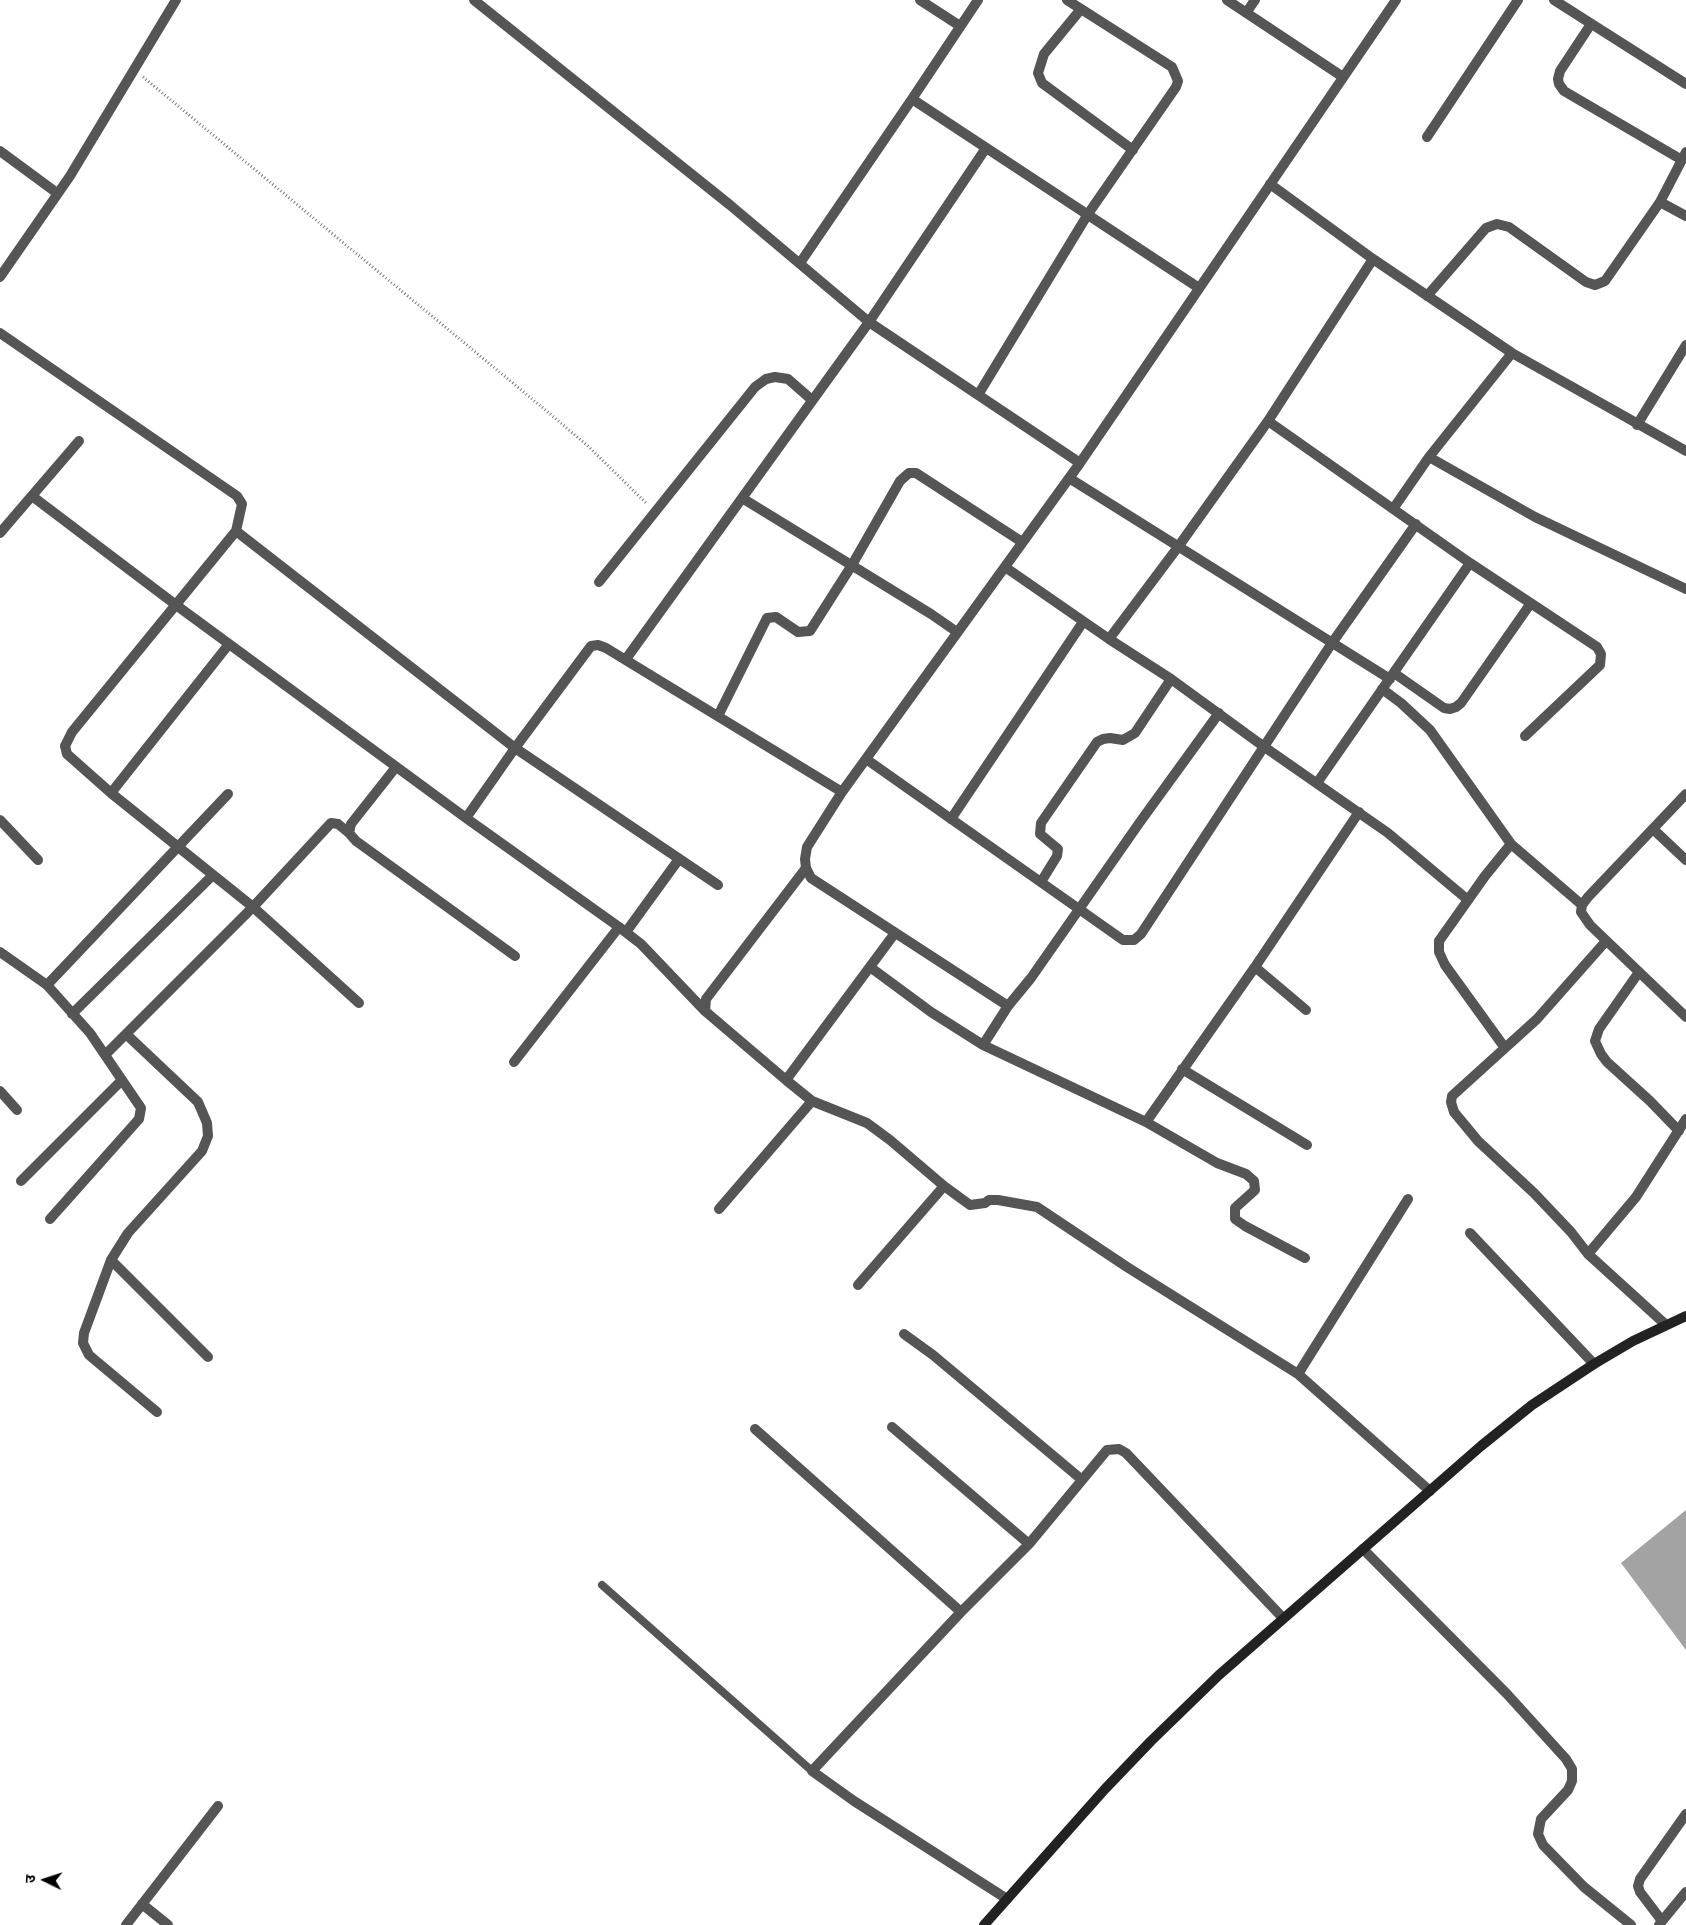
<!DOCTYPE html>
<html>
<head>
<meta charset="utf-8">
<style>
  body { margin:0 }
  #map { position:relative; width:1686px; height:1925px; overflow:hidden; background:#fff; font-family:"Public Sans","Noto Sans Devanagari",sans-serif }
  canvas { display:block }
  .north { position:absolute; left:20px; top:1855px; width:50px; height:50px; -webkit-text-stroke:4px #fff; paint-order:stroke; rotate:274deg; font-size:14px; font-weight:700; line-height:20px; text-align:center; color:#000 }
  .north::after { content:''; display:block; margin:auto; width:18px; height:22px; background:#000; clip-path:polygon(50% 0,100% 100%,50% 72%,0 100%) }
</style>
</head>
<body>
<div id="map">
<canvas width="1686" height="1925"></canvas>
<div class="north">उ</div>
</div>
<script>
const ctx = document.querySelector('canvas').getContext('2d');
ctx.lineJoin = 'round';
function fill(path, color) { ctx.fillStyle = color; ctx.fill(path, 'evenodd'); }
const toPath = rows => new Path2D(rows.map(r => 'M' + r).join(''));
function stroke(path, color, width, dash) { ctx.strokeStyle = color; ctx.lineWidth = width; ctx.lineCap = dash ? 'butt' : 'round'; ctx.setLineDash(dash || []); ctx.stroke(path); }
const water = toPath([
  [1686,1510,1686,1650,1621,1563]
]);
const path = toPath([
  [143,77,543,408,589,447,646,503]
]);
const service = toPath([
  [602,1585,812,1771]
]);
const minor = toPath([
  [474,0,730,205,869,322,1080,463],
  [920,0,960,26],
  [1227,0,1343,77],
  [1554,0,1686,84],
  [1081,9,1044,54,1038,73,1042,83,1133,150],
  [1246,13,1255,0],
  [1591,24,1560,71,1558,79,1559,84,1564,91,1682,160],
  [912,99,1199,288],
  [1427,137,1518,0],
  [0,151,57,193],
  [1270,184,1373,259,1512,353,1686,451],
  [1660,202,1686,216],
  [800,263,912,99,978,0],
  [1427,296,1486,228,1497,224,1509,227,1586,282,1595,285,1605,281,1660,202,1686,152],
  [0,333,237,496,242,504,236,531,72,732,65,746,67,754,111,793,253,907,359,1003],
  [978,395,1088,214,1176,87,1178,81,1172,67,1067,0],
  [1268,421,1470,563,1317,783],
  [1637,425,1686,345],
  [1429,457,1535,517,1686,589],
  [1069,478,1390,679],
  [32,496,176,605,466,818,619,927,641,944,705,1011,786,1080,812,1101,867,1123,890,1140,944,1186,970,1205,985,1203,989,1200,998,1200,1037,1207,1127,1267,1298,1374,1430,1491],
  [742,498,931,614,957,632],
  [1393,509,1429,457,1512,353],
  [236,531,515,748,718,885],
  [0,533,79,441],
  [1470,563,1597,647,1601,654,1600,665,1525,736],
  [1005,567,1109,639,1171,679,1263,746,1388,833,1468,900],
  [599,582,755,387,766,379,775,377,788,379,812,400],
  [1109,639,1178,547,1268,421,1373,259],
  [626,659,869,322,986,148],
  [1394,673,1444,708,1450,709,1456,707,1461,703,1531,603],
  [1382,689,1401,703,1430,730,1511,844,1582,905],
  [718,716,767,618,776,617,798,632,810,631,852,565,900,481,909,473,916,473,1022,542],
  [866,759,1123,940,1134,940,1141,934,1332,643,1416,524],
  [396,767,351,824,349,833,356,841,515,956],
  [111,793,229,644],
  [1686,794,1588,897,1582,905,1581,912,1590,925,1686,1017],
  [466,818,515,748,591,646,598,645,606,648,842,792],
  [951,819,1083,622],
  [0,820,38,860],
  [1653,829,1686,860],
  [1041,882,1057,856,1058,849,1040,834,1041,823,1097,742,1103,739,1110,738,1123,740,1135,733,1171,679],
  [626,932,679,859],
  [1606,941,1537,1019,1452,1096,1451,1102,1454,1112,1478,1141,1534,1193,1571,1232,1588,1254,1665,1324],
  [0,952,47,985,90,1033,141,1108,139,1119,50,1219],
  [870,967,931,1012,983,1045,1146,1122,1217,1163,1246,1174,1254,1181,1255,1190,1235,1208,1235,1219,1245,1226,1305,1258],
  [1639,972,1599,1029,1595,1041,1601,1054,1607,1062,1650,1101,1679,1131],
  [47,985,228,794],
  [1008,1006,1031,978,1140,822,1219,713],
  [1306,1010,1255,967,1359,812],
  [705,1011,706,999,806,868],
  [72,1014,213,875],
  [126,1034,198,1102,207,1123,208,1136,202,1151,128,1233,111,1260,84,1333,83,1343,89,1355,157,1412],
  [983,1045,1008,1006,811,878,806,868,805,859,807,847,842,792,1080,463,1396,0],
  [1505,1048,1445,965,1439,952,1439,941,1485,876,1511,844],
  [105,1055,253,907,331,823,338,824,349,833],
  [514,1062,619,927],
  [1182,1069,1307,1145],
  [786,1080,895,933],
  [0,1091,17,1110],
  [1146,1122,1255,967],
  [21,1181,122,1080],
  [719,1209,812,1101],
  [1470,1233,1594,1364],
  [1588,1254,1636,1197,1686,1119],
  [111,1260,208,1357],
  [858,1285,944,1186],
  [904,1334,933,1355,1081,1479],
  [1298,1374,1408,1199],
  [892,1427,1029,1544],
  [755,1429,961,1612],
  [1363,1549,1507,1694,1566,1759,1572,1769,1572,1781,1568,1790,1541,1819,1538,1834,1543,1845,1584,1887,1631,1925],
  [1007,1899,854,1801,812,1771,961,1612,1029,1544,1107,1450,1119,1449,1126,1453,1283,1618],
  [142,1904,168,1925],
  [1662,1921,1686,1892],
  [126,1925,218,1806],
  [1659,1925,1662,1921,1640,1892,1638,1886,1640,1879,1686,1814]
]);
const tertiary = toPath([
  [0,277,70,176,176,0]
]);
const secondary = toPath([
  [984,1925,1105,1789,1151,1741,1219,1675,1481,1446,1532,1405,1594,1364,1633,1341,1686,1316]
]);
fill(water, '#a3a3a3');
stroke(path, '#777', 3, [1, 2.5]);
stroke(service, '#555', 8);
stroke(minor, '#555', 10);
stroke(tertiary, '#555', 10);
stroke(secondary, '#222', 10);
</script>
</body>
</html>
